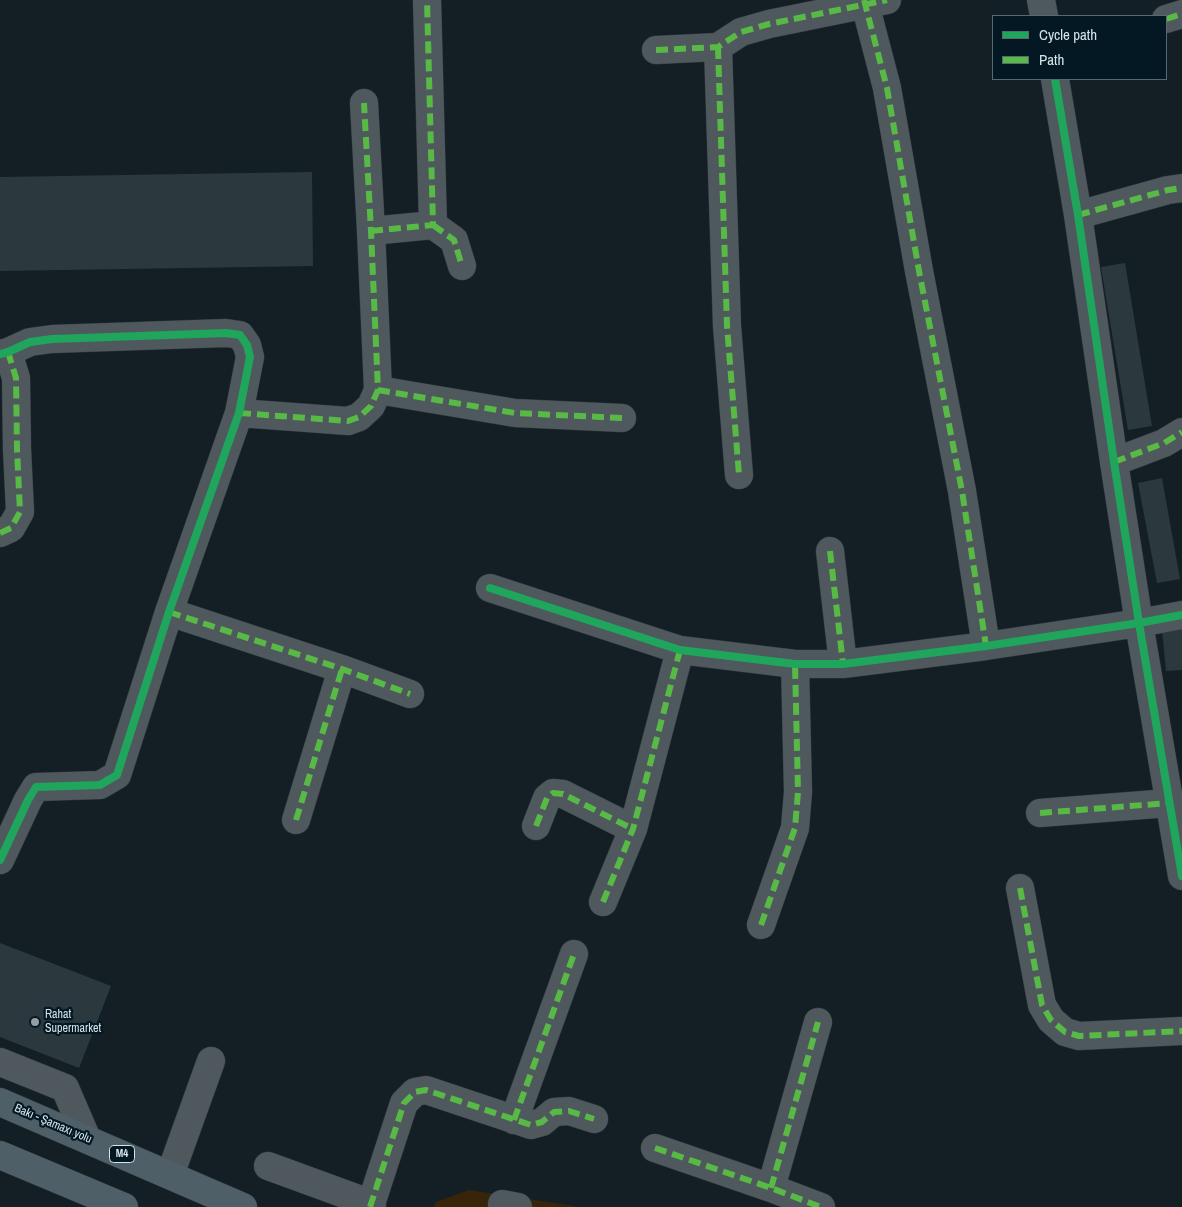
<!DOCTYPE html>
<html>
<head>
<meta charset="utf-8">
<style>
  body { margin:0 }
  #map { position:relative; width:1182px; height:1207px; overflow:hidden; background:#131f25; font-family:"Archivo Narrow",sans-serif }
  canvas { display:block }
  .legend { position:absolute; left:992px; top:15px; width:175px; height:65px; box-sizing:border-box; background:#031823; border:1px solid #576a73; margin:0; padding:6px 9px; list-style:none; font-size:15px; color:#d6e4eb }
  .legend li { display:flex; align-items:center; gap:10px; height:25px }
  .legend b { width:25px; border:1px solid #576a73 }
</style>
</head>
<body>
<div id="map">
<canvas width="1182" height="1207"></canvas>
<ul class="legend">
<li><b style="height:6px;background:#20a55d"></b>Cycle path</li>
<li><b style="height:6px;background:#58b947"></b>Path</li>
</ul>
</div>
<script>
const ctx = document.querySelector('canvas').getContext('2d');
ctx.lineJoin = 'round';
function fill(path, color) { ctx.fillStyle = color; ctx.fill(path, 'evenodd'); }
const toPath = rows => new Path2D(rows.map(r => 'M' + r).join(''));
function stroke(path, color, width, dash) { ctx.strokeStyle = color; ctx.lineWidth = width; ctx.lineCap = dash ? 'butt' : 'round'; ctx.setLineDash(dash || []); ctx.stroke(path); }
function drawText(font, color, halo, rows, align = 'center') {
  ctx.font = font + ' "Archivo Narrow",sans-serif'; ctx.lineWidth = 4.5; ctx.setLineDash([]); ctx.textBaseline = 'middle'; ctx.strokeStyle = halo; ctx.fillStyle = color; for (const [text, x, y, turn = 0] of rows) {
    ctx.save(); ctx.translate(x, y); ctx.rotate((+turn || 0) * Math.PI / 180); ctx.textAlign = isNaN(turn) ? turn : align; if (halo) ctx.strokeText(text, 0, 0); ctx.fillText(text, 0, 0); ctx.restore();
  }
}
const green = toPath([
  [469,1190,581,1207,434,1207,436,1202]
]);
const building = toPath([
  [312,172,313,266,0,271,0,177],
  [1125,263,1152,426,1128,430,1101,267],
  [1162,478,1180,579,1157,583,1138,483],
  [1182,628,1182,670,1166,671,1162,630],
  [0,943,111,986,79,1068,0,1037]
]);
const minor = toPath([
  [864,0,887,88,919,271,962,491,986,646],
  [1041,0,1044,16],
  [1166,19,1182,14],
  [718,47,727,326,739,475],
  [656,50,718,47,741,32,769,24,887,0],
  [1055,79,1078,215,1114,462,1139,623,1182,876],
  [1078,215,1168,190,1182,188],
  [433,225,454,240,462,266],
  [371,231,433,225,427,0],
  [0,354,8,352,30,342,52,339,226,333,240,335,247,345,250,357,239,413,169,612,117,775,100,785,36,787,28,800,0,860],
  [378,390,515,413,622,418],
  [239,413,348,421,359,417,371,406,378,390,371,231,364,103],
  [1114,462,1164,443,1182,432],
  [0,533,11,528,20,512,17,449,16,378,8,352],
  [830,551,843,664],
  [490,588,680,650,795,664,843,664,986,646,1139,623,1182,615],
  [169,612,342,669,410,694],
  [1040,813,1169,803],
  [296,820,342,669],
  [536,826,547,798,553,793,563,794,633,829],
  [1020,888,1042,1005,1051,1020,1065,1032,1079,1036,1182,1031],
  [603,902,633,829,680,650],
  [761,925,795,828,798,792,795,664],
  [0,1062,65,1088,87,1139],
  [514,1120,574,954],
  [655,1148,771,1188,821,1207],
  [268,1166,372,1204],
  [170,1175,211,1061],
  [771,1188,818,1022],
  [502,1204,518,1207],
  [370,1207,404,1103,415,1092,426,1090,531,1125,542,1122,554,1112,569,1111,594,1119]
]);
const highway = toPath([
  [0,1102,243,1207],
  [0,1155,124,1207]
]);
const quiet = toPath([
  [864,0,887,88,919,271,962,491,986,646],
  [1166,19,1182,14],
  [718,47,727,326,739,475],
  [656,50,718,47,741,32,769,24,887,0],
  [1078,215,1168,190,1182,188],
  [433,225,454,240,462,266],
  [371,231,433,225,427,0],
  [378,390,515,413,622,418],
  [239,413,348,421,359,417,371,406,378,390,371,231,364,103],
  [1114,462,1164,443,1182,432],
  [0,533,11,528,20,512,17,449,16,378,8,352],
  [830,551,843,664],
  [169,612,342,669,410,694],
  [1040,813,1169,803],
  [296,820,342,669],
  [536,826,547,798,553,793,563,794,633,829],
  [1020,888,1042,1005,1051,1020,1065,1032,1079,1036,1182,1031],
  [603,902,633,829,680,650],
  [761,925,795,828,798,792,795,664],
  [514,1120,574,954],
  [655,1148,771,1188,821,1207],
  [771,1188,818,1022],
  [370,1207,404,1103,415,1092,426,1090,531,1125,542,1122,554,1112,569,1111,594,1119]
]);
const cycleway = toPath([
  [1055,79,1078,215,1114,462,1139,623,1182,876],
  [0,354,8,352,30,342,52,339,226,333,240,335,247,345,250,357,239,413,169,612,117,775,100,785,36,787,28,800,0,860],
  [490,588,680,650,795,664,843,664,986,646,1139,623,1182,615]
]);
const markers = [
  [35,1022,5,"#929fa6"]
];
const shields = [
  [122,1154,25]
];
const shieldNames = [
  ["M4",122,1154]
];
const poiNames = [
  ["Rahat",45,1015],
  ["Supermarket",45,1029]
];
const streetNames = [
  ["Bakı - Şamaxı yolu",53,1124,23]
];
fill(green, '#372409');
fill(building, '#2b393f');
stroke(minor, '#30393e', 29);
stroke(highway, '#30393e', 29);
stroke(minor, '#4e585d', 28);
stroke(highway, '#4e5f68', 28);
stroke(quiet, '#58b947', 6, [12, 6]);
stroke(cycleway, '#20a55d', 8);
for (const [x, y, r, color] of markers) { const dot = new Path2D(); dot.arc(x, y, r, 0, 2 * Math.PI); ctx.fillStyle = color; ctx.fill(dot); stroke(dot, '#031823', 2); }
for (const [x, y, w] of shields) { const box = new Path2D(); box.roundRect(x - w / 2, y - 8.5, w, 17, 4); ctx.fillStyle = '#031823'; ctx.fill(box); stroke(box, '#d6e4eb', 1); }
drawText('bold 11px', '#d6e4eb', null, shieldNames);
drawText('12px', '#d6e4eb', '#031823', poiNames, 'left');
drawText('12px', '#d6e4eb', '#031823', streetNames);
</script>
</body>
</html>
